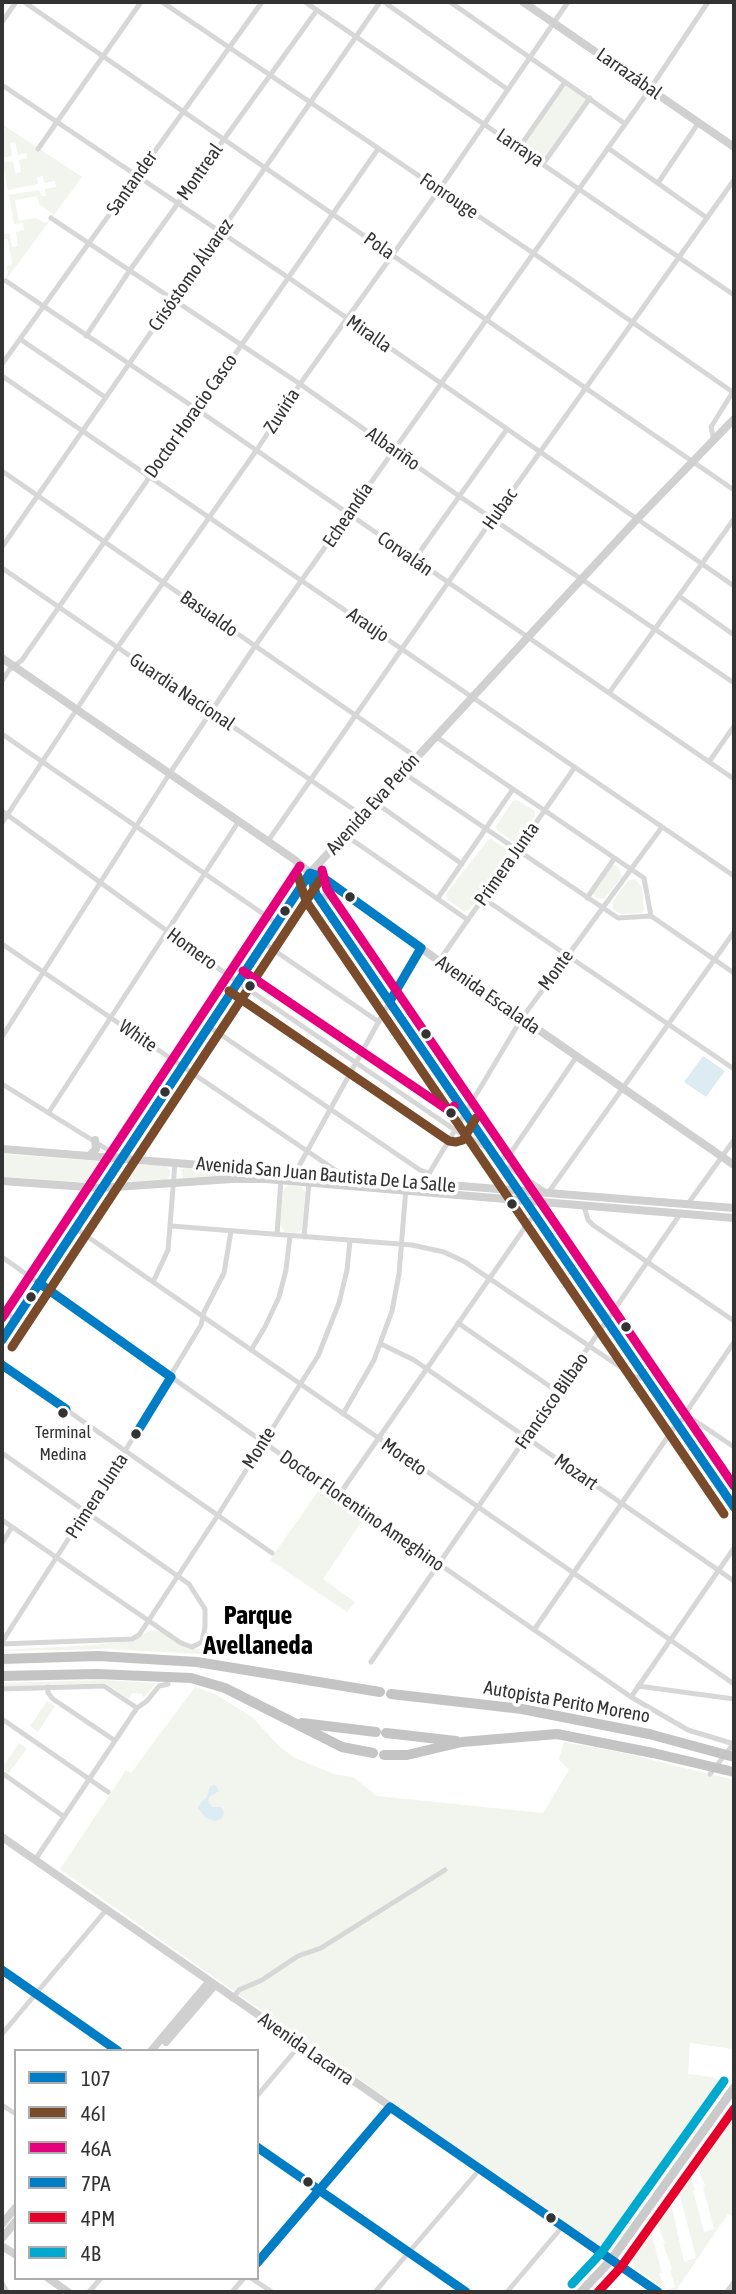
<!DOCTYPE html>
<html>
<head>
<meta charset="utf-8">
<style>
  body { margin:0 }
  #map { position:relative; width:736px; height:2294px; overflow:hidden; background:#fff; font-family:"Asap Condensed",sans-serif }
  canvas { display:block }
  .frame { position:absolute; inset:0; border:4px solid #333; pointer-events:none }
  .legend { position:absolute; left:14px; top:2049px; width:245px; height:231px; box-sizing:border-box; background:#fff; border:2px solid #adadad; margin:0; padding:9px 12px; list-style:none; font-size:21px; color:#333 }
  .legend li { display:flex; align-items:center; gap:14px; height:35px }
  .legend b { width:35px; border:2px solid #adadad }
</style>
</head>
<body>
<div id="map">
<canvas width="736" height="2294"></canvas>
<div class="frame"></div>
<ul class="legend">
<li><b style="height:9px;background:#007dc5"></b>107</li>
<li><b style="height:9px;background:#7a4b2a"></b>46I</li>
<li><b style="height:9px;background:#e5007d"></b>46A</li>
<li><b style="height:9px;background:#007dc5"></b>7PA</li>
<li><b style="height:9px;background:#e4002b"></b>4PM</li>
<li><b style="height:9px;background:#00a9ce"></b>4B</li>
</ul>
</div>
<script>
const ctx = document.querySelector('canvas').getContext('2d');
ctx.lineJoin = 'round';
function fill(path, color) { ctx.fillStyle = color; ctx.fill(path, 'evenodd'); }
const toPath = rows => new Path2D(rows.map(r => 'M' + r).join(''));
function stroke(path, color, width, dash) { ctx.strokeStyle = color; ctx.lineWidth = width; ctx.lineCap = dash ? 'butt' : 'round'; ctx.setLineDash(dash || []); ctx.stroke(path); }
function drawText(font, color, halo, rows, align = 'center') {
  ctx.font = font + ' "Asap Condensed",sans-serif'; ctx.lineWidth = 7; ctx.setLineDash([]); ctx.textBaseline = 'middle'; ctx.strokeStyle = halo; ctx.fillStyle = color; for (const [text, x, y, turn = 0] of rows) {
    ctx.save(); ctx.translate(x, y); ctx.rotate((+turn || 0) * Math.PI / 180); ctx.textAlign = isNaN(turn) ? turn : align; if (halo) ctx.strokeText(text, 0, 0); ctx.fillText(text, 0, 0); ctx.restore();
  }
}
const green = toPath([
  [566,85,587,99,543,160,523,147],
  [2,124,82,177,2,285,2,279,3,282,8,274,7,266,12,264,8,239,2,239,2,234,9,233,12,247,18,246,16,232,24,230,23,223,14,224,9,195,39,190,41,196,46,196,45,189,56,187,55,181,44,183,43,176,37,177,38,184,8,190,3,163,13,161,15,173,21,172,19,160,27,158,26,153,18,155,15,142,10,143,12,156,2,158,2,132,5,131],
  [37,196,39,204,53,214,46,223,35,218,19,221,15,200],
  [517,800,535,811,535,816,518,841,514,842,497,830,496,826,513,801],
  [491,839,508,850,509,853,469,910,463,911,447,899,446,894,488,840],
  [612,864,618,867,622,876,604,899,597,898,592,894],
  [635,879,642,888,644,911,640,913,622,914,613,910,613,901,628,881],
  [2,1154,98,1161,103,1164,104,1169,96,1181,92,1183,2,1177],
  [129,1164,166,1166,170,1170,170,1176,166,1180,121,1182,119,1176],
  [185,1168,286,1176,287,1176,248,1174,183,1178,181,1170],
  [288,1185,302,1187,305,1192,302,1229,296,1233,285,1232,280,1225,283,1191],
  [318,1491,362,1521,323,1579,355,1602,347,1612,270,1560],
  [154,1630,161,1631,184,1647,202,1649,201,1654,109,1649,2,1651,2,1650,95,1645,132,1640,147,1632],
  [103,1680,156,1683,143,1698,142,1694,132,1693,129,1699,105,1683,2,1687,2,1683],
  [195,1687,215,1694,252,1717,281,1748,295,1758,334,1774,353,1777,377,1796,543,1813,569,1770,559,1759,564,1742,619,1752,734,1780,734,2049,690,2043,688,2074,713,2077,726,2086,612,2249,604,2251,60,1869,126,1770,131,1773],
  [47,1701,55,1706,38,1732,30,1726],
  [19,1743,27,1748,9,1773,2,1768],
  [734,2105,734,2217,728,2214,675,2292,669,2292,635,2268,631,2251],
  [698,2168,705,2186,703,2187,714,2229,704,2232,693,2191,695,2190,689,2171],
  [680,2196,696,2258,684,2262,670,2199],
  [658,2225,665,2243,663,2244,672,2269,670,2270,675,2287,666,2290,659,2274,662,2273,650,2228]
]);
const water = toPath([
  [703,1056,725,1071,706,1097,684,1082],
  [215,1785,219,1791,210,1796,208,1801,212,1807,221,1807,224,1812,222,1818,215,1821,206,1818,198,1808,201,1802,207,1797,210,1786]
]);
const street = toPath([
  [24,2,734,490],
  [162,2,533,253,734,393],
  [305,2,734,295],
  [384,2,507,89],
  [450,2,624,123],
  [2,22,16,2],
  [2,85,289,278,734,586],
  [519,148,565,82],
  [608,148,707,218],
  [38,149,141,2],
  [543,164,590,98],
  [658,183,699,122],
  [51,218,300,384,459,496,734,683],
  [6,281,195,408,734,779],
  [86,336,130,270,317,10],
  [20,339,105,397],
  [2,364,262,2],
  [2,376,734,876],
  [714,441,711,427,734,390],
  [2,471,416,757],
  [2,547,380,2],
  [414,560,507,429],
  [2,568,363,816],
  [679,596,734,635],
  [2,681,9,670,22,660,378,149],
  [609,693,734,519],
  [2,734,275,922],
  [435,736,644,878,651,916],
  [709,762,734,726],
  [402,772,618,918,651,916,734,973],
  [376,803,462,864],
  [2,811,236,981,455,1130,489,1149],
  [2,823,117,648,256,451,300,384,439,190,568,2],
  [345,835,468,920],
  [268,841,493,518,734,180],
  [438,898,513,789],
  [483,898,734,1069],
  [587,898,614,859],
  [262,942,379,1022],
  [2,944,341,1174],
  [439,961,575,767],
  [208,1026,420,1170,429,1173],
  [2,1037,170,773,255,646,650,89,708,2],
  [2,1084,121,1158],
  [49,1112,239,821],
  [499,1161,510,1154,577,1056],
  [503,1167,510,1168,548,1193,734,932],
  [294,1175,390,1001],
  [418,1192,522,1018,662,827],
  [687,1205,734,1140],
  [584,1206,588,1220,593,1225,734,1321],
  [171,1226,412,1245,444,1252,465,1262,635,1377,647,1379],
  [75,1228,734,1684],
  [277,1234,281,1180],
  [304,1237,309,1182],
  [2,1257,263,1442,631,1697,688,1730,734,1744],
  [153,1282,168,1250,175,1163],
  [2,1310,15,1320],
  [458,1323,558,1392],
  [381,1344,414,1360,734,1581],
  [251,1350,265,1327,279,1297,286,1270,290,1236],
  [2,1365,272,1553],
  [343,1414,374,1360,392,1311,399,1274,406,1188],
  [685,1418,694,1420,734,1447],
  [2,1453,189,1584,205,1609,205,1627,202,1642,192,1647,181,1643,2,1520],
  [339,1495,535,1213],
  [2,1543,12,1527],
  [534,1630,678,1422,685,1418,689,1408,734,1342],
  [2,1642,125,1451,201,1325,204,1312,224,1273,231,1231],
  [2,1644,132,1639,139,1635,218,1515,318,1356,339,1303,347,1270,350,1241],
  [371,1662,681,1213],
  [638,1686,734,1699],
  [48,1687,48,1693,53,1699,114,1740],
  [2,1689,104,1686,137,1708],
  [631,1697,734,1548],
  [2,1719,108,1792],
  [2,1773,63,1816],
  [710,1774,734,1743],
  [35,1860,137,1708,147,1701,159,1686,168,1684],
  [2,1970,118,2051],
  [232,1999,239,1990,262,1980,298,1956,321,1948,445,1870],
  [2,2034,107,1909],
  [257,2096,300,2045],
  [2,2105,16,2114],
  [257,2147,466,2292],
  [257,2263,390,2107],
  [251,2278,272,2292],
  [2,2283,7,2292],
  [89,2292,101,2278],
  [232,2292,244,2278],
  [375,2292,480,2169],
  [507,2292,562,2227],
  [727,2292,734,2282]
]);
const secondary = toPath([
  [523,2,734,147],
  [2,658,295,860,310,873,322,877,439,961,734,1165],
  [310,873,316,894,734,1507],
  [321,900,336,887],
  [390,1001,421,948],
  [2,1149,734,1208],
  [90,1155,96,1149,95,1140],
  [2,1181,101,1188,232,1179,266,1179,734,1218],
  [2,1340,310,873,638,518,734,419],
  [2,1837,658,2292],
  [166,2042,214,1986],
  [151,2051,209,1982],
  [2,2224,16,2207],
  [2,2238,16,2221],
  [2,2246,16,2255],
  [48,2278,68,2292]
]);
const primary = toPath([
  [581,2292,611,2260,734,2088]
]);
const highway = toPath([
  [2,1659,98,1656,197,1662,380,1692],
  [2,1676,97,1674,191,1678,225,1688,342,1747,373,1753],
  [391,1694,522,1709,649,1734],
  [302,1723,376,1732],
  [386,1733,456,1741],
  [384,1755,407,1755,462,1742,557,1734,653,1753]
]);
const highwayBridge = toPath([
  [649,1734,734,1757],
  [653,1753,734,1772]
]);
const bus1 = toPath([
  [310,873,316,894,734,1507],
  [310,873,322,877,421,948,390,1001],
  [39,1283,171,1377,136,1434],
  [2,1340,310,873],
  [2,1365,66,1409,63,1413]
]);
const bus2 = toPath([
  [298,876,306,901,724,1514],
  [229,991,449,1141,456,1142,463,1140,476,1118],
  [12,1347,320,880]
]);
const bus3 = toPath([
  [322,870,327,889,734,1486],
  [243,971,451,1112,454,1106],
  [2,1318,300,866]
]);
const bus4 = toPath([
  [2,1970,118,2051],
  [257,2147,466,2292],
  [257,2263,390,2107,658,2292]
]);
const bus5 = toPath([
  [598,2292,621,2267,734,2109]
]);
const bus6 = toPath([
  [572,2284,602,2252,724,2081]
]);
const markers = [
  [350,897,6,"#333"],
  [285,911,6,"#333"],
  [250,986,6,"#333"],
  [426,1034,6,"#333"],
  [165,1092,6,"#333"],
  [451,1113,6,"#333"],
  [512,1204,6,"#333"],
  [31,1297,6,"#333"],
  [626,1327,6,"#333"],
  [63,1413,6,"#333"],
  [136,1434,6,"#333"],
  [308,2182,6,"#333"],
  [551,2218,6,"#333"]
];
const busNames = [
  ["Terminal",63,1433],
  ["Medina",63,1455]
];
const streetNames = [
  ["Larrazábal",629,74,35],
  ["Larraya",520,148,34],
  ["Montreal",200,172,-55],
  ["Santander",132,183,-55],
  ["Fonrouge",449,196,34],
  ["Pola",379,246,35],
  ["Crisóstomo Álvarez",191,275,-55],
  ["Miralla",369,334,35],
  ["Zuviría",282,411,-57],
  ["Doctor Horacio Casco",191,416,-55],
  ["Albariño",393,449,35],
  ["Hubac",500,509,-55],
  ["Echeandía",348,515,-56],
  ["Corvalán",405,554,35],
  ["Basualdo",209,614,35],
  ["Araujo",368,625,34],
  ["Guardia Nacional",182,692,34],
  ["Avenida Eva Perón",373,804,-48],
  ["Primera Junta",507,864,-55],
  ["Homero",192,949,36],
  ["Monte",556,970,-54],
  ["Avenida Escalada",488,995,35],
  ["White",138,1036,34],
  ["Avenida San Juan Bautista De La Salle",326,1175,5],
  ["Francisco Bilbao",552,1401,-55],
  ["Monte",259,1448,-58],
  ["Moreto",404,1457,35],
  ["Mozart",576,1472,35],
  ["Primera Junta",97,1496,-57],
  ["Doctor Florentino Ameghino",362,1511,35],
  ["Autopista Perito Moreno",567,1702,10],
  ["Avenida Lacarra",306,2049,35]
];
const districtNames = [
  ["Parque",258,1616],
  ["Avellaneda",258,1646]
];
fill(green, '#f1f5ed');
fill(water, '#ddebf3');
stroke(street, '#d7d7d7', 5);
stroke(secondary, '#d0d0d0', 8);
stroke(primary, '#cacaca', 9);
stroke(highway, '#c4c4c4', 10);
stroke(highwayBridge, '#c4c4c4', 10);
stroke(bus1, '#007dc5', 9);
stroke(bus2, '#7a4b2a', 9);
stroke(bus3, '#e5007d', 9);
stroke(bus4, '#007dc5', 9);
stroke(bus5, '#e4002b', 9);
stroke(bus6, '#00a9ce', 9);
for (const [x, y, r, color] of markers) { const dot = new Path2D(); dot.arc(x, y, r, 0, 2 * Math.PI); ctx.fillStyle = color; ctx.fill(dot); stroke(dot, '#fff', 2.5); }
drawText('17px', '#333', '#fff', busNames);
drawText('19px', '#333', '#fff', streetNames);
drawText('bold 26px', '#000', '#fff', districtNames);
</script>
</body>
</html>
